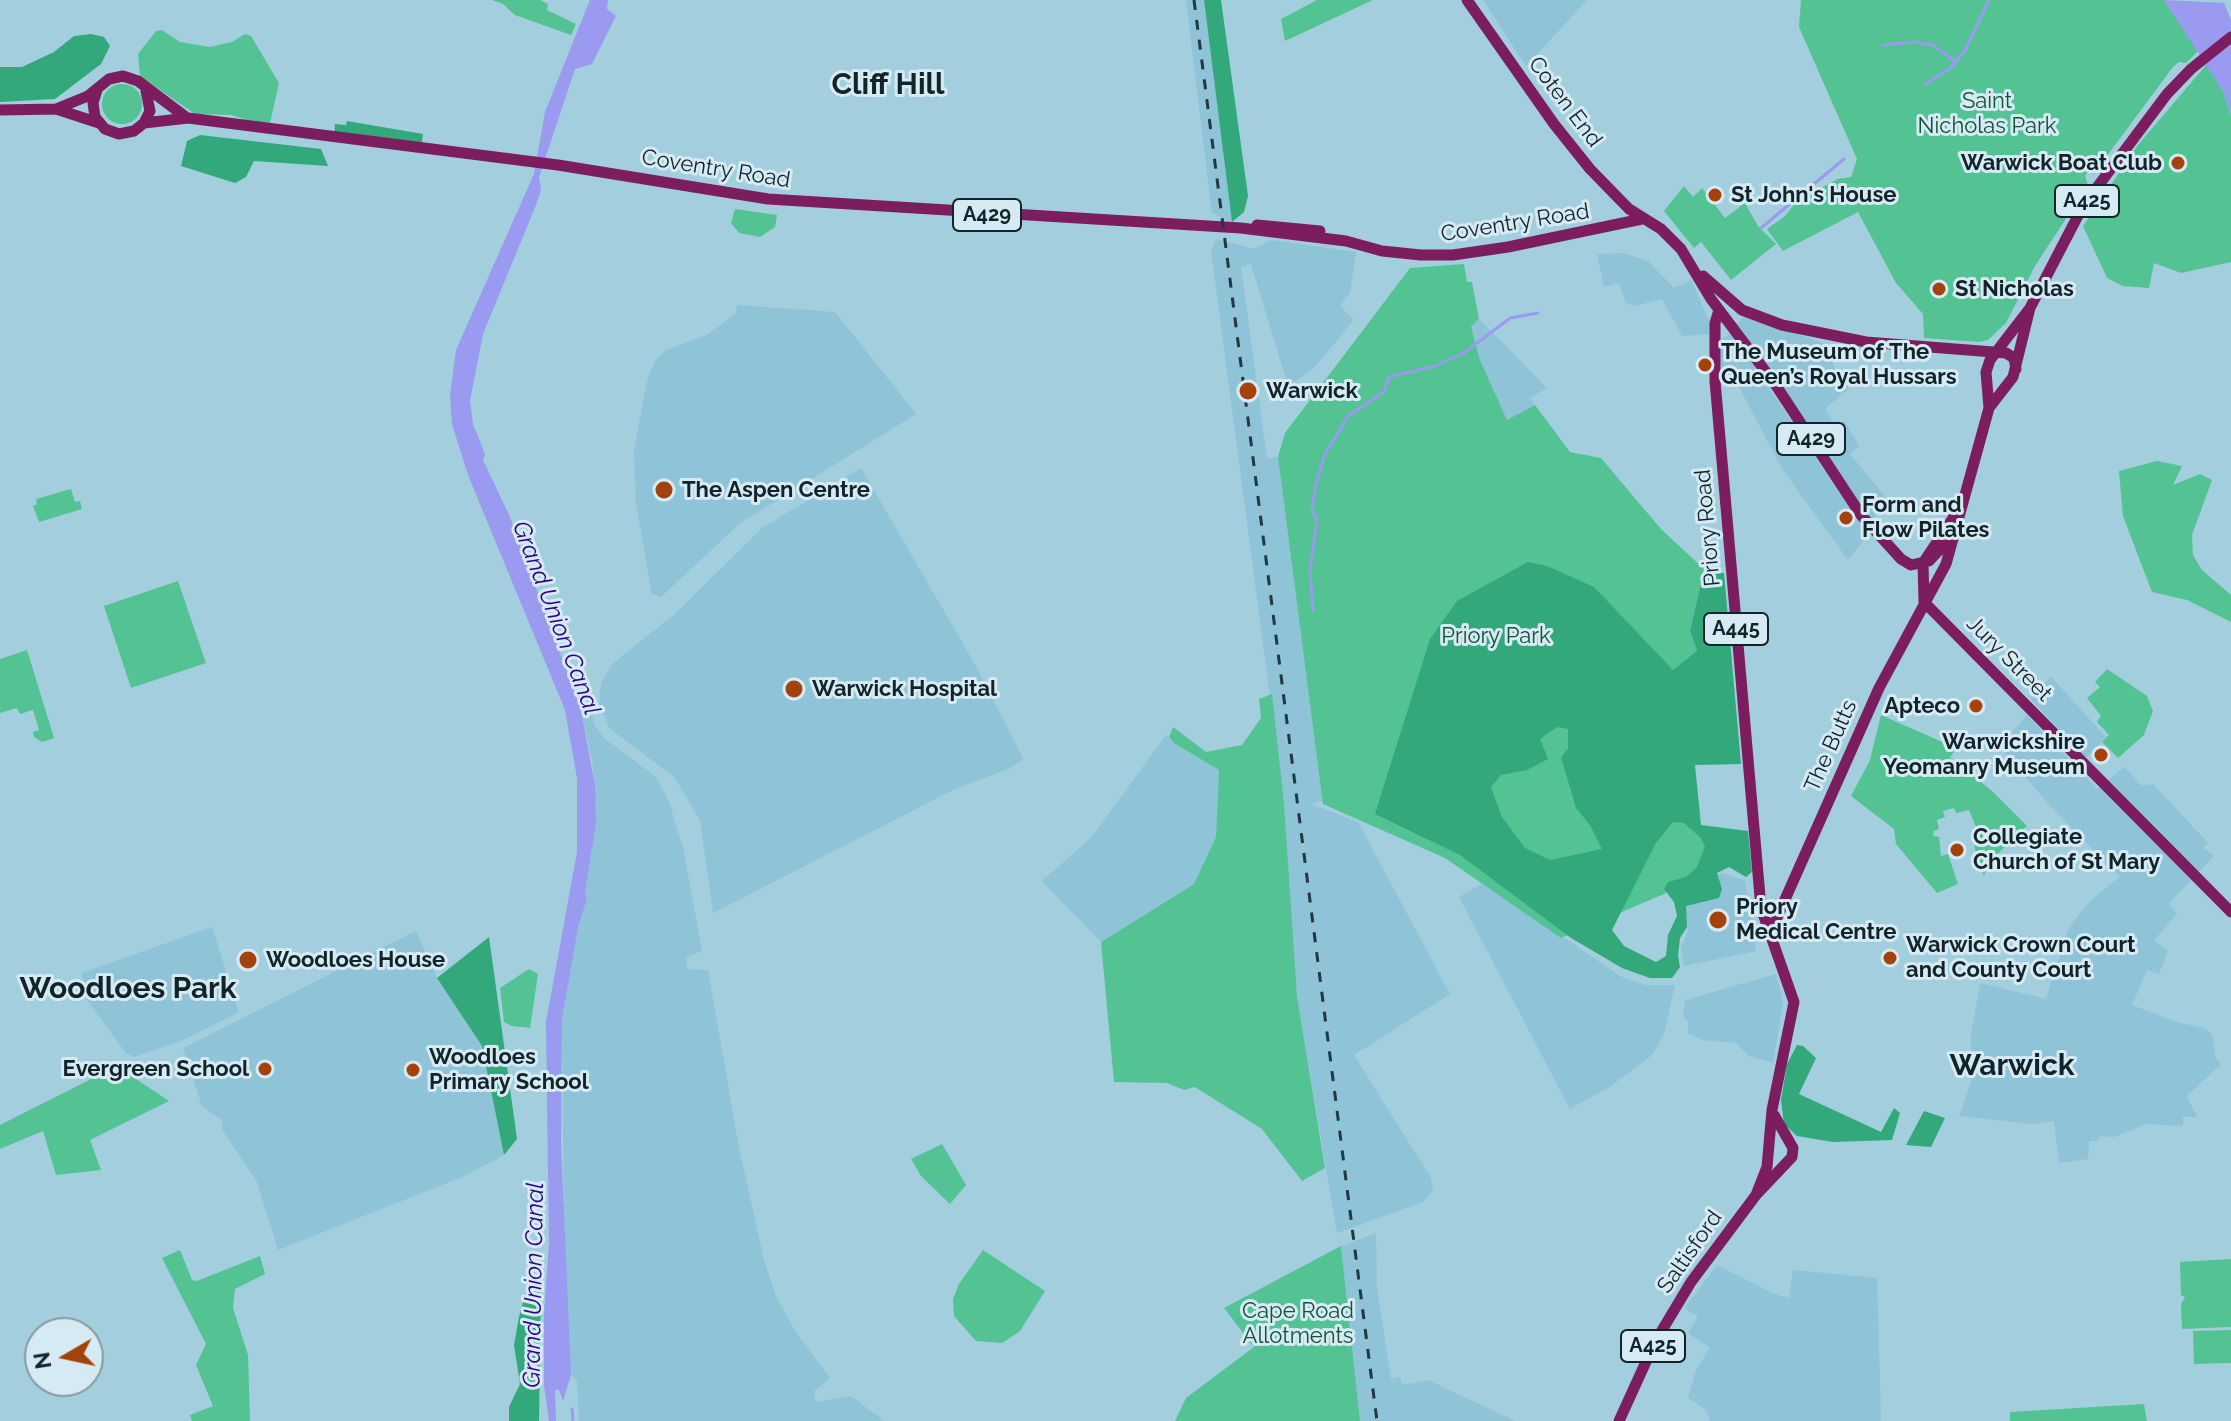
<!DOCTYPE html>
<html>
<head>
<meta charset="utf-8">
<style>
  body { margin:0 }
  #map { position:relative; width:2231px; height:1421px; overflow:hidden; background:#a2cede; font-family:Raleway,sans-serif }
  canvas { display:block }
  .north { position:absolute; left:24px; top:1317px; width:80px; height:80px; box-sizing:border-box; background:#d5eaf3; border:2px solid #879aa2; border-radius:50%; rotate:261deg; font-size:22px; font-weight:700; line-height:32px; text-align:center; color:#122329 }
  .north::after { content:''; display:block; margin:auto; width:28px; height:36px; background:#a5420c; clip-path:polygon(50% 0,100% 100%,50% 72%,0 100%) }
</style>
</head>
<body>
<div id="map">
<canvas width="2231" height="1421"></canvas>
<div class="north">N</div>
</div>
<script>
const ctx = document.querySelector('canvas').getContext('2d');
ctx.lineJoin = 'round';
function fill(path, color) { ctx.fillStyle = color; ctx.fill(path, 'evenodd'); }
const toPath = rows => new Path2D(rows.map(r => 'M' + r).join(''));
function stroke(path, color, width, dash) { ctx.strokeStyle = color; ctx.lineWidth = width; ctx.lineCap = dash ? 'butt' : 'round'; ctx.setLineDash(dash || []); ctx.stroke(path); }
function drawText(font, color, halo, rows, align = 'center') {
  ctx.font = font + ' Raleway,sans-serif'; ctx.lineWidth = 6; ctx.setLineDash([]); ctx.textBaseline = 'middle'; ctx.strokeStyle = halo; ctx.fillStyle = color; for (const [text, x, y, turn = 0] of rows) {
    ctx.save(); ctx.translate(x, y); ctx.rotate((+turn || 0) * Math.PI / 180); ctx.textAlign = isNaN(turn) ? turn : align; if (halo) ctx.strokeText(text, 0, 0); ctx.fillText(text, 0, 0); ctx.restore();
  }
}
const built = toPath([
  [1186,0,1204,0,1232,222,1212,213],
  [1483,0,1587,0,1526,66],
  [1216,239,1254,249,1271,240,1356,252,1350,293,1340,306,1354,320,1312,370,1288,386,1251,264,1241,267,1267,458,1278,457,1323,801,1311,804,1358,822,1450,994,1354,1055,1431,1178,1433,1191,1423,1202,1337,1233,1297,996,1284,803,1211,250],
  [1623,253,1648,261,1674,288,1691,280,1711,325,1711,334,1682,336,1662,299,1634,306,1626,303,1619,283,1604,287,1597,254],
  [737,305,835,312,916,414,739,524,661,597,652,594,636,503,634,450,648,377,656,360,666,350,707,335,736,313],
  [1747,315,1825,344,1837,374,1849,388,1825,409,1836,426,1844,421,1859,446,1850,454,1887,499,1871,522,1775,374,1736,325],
  [1479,319,1547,388,1530,398,1535,405,1507,420,1480,360,1471,327],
  [1732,333,1868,535,1848,560,1783,470,1732,374,1720,379,1721,340],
  [861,468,977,668,1023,759,1010,768,955,789,713,913,700,820,674,777,610,729,599,704,601,683,612,664,676,613,762,528],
  [2051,677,2106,737,2086,758,2030,698],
  [591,708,594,724,604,738,656,777,669,802,683,848,702,950,686,958,687,969,708,970,739,1148,764,1260,776,1297,797,1334,830,1378,814,1391,816,1402,851,1396,884,1421,579,1421,577,1380,571,1375,564,1232,562,1019,578,928,587,900,585,892,596,824,593,766,581,710],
  [2027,715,2097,789,2124,767,2142,786,2153,784,2208,843,2203,848,2214,856,2169,903,2177,914,2154,940,2168,951,2159,974,2147,970,2132,1005,2176,1022,2204,1028,2212,1034,2216,1059,2221,1064,2187,1096,2197,1117,2183,1117,2183,1126,2146,1124,2114,1137,2099,1136,2098,1141,2089,1141,2088,1159,2059,1163,2054,1121,2033,1124,1959,1116,1972,1078,1971,1036,1980,983,2046,999,2069,927,2091,900,2120,877,2050,806,2000,747],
  [1166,735,1219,770,1216,837,1194,884,1101,942,1042,881,1091,838],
  [1722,873,1745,881,1756,951,1684,966,1681,948,1688,930,1684,914,1686,906,1702,902,1714,877],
  [1483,883,1622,977,1645,985,1675,985,1664,1034,1652,1055,1611,1086,1570,1109,1459,897],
  [212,927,239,1012,183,1040,134,1057,125,1052,85,997,82,973],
  [416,931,437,978,482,1046,504,1155,462,1177,278,1250,257,1182,222,1129,223,1121,202,1106,183,1048],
  [1776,974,1783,1004,1773,1063,1749,1056,1736,1043,1702,1040,1688,1033,1688,1022,1683,1015,1685,1000],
  [1376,1233,1377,1288,1391,1379,1400,1377,1402,1385,1428,1380,1515,1421,1360,1421,1341,1246],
  [1717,1265,1774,1294,1789,1298,1793,1270,1877,1278,1881,1421,1710,1421,1706,1410,1688,1398,1696,1370,1710,1348,1688,1333,1698,1317,1685,1308]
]);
const green = toPath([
  [492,0,540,0,548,4,547,10,576,24,571,35,515,15,503,4],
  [1317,0,1373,0,1285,41,1281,19],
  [1801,0,2164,0,2198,51,2186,63,2179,62,2173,67,2104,160,2097,159,2085,176,2088,185,2035,266,2006,323,1988,340,1979,342,1924,338,1923,314,1896,283,1858,212,1783,251,1767,229,1785,216,1797,201,1838,179,1851,177,1857,159,1799,27],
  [162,30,180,42,210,47,232,42,245,34,251,36,279,83,269,128,232,115,195,114,140,76,138,54,156,31],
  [2207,64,2224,93,2231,115,2231,262,2181,273,2154,263,2149,288,2123,286,2107,278,2083,226,2138,145],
  '102 104a20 20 0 1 1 40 0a20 20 0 1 1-40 0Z',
  [1684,186,1693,197,1702,188,1725,218,1745,203,1758,226,1776,244,1731,280,1701,242,1694,248,1664,211],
  [735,209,777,215,775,227,760,237,739,233,731,223],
  [1464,264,1467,282,1472,282,1479,319,1471,327,1480,360,1507,420,1535,405,1570,452,1601,458,1661,529,1704,569,1690,631,1697,651,1692,760,1697,825,1720,870,1561,938,1445,858,1323,804,1278,457,1285,433,1410,268],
  [2157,461,2182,466,2173,485,2200,474,2212,480,2192,535,2193,555,2202,570,2231,595,2231,622,2187,600,2152,592,2123,516,2119,471],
  [71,489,75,502,80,501,82,509,39,522,33,506,37,504,36,499],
  [178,581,206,663,131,688,104,606],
  [27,650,54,738,42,742,34,737,33,732,39,730,33,710,20,714,17,708,0,713,0,659],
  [2107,669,2147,696,2153,711,2144,735,2118,758,2102,742,2109,735,2097,722,2101,716,2087,698,2100,687,2095,682],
  [1272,694,1284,803,1297,996,1325,1168,1302,1181,1262,1129,1195,1087,1184,1090,1167,1083,1114,1082,1101,942,1194,884,1216,837,1219,770,1174,743,1169,737,1173,727,1206,752,1242,745,1261,718,1259,699],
  [1881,715,1956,748,1950,758,1991,790,2027,826,1988,863,1984,876,1974,846,1982,842,1969,810,1956,813,1954,808,1943,811,1945,817,1937,820,1939,829,1934,831,1933,836,1939,837,1941,856,1948,854,1958,884,1937,893,1896,844,1894,829,1851,796,1870,760],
  [529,969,538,974,530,1028,512,1026,504,1022,500,988],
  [112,1063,169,1101,90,1140,101,1170,56,1175,43,1131,0,1149,0,1125,99,1075],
  [942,1144,966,1185,950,1204,921,1176,911,1159],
  [1341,1246,1360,1421,1175,1421,1186,1398,1254,1347,1224,1308],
  [180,1250,192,1280,197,1281,260,1256,265,1274,235,1289,233,1308,248,1355,250,1421,192,1421,190,1415,213,1406,196,1365,206,1344,162,1258],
  [983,1250,1045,1291,1020,1331,1002,1343,976,1341,954,1316,953,1299,959,1284],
  [2231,1259,2231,1327,2182,1329,2181,1304,2185,1297,2181,1295,2180,1262],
  [2231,1330,2231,1363,2194,1364,2193,1331],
  [2144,1404,2147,1421,2010,1421,2010,1412]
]);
const forest = toPath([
  [1204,0,1221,0,1248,196,1244,212,1232,222],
  [91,34,104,37,110,46,101,64,55,99,0,102,0,67,22,67,54,52,74,36],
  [347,121,423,134,421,148,334,137,335,124,346,125],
  [200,135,321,149,328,166,254,161,246,177,235,183,181,166,187,141],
  [1528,562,1547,566,1594,587,1673,670,1697,651,1690,631,1703,574,1724,573,1741,764,1695,765,1701,825,1748,831,1752,872,1746,877,1729,867,1717,873,1722,889,1719,898,1686,906,1687,927,1680,938,1678,955,1680,967,1672,978,1650,978,1622,968,1571,938,1460,855,1375,814,1430,639,1457,601],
  [1557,727,1568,729,1568,749,1561,757,1576,808,1590,825,1602,849,1550,860,1525,848,1502,817,1491,787,1501,775,1527,770,1548,759,1540,739],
  [1673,822,1684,823,1700,837,1705,846,1697,867,1686,877,1668,882,1664,889,1674,902,1677,916,1668,935,1666,956,1656,962,1624,946,1612,930,1656,843],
  [489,937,517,1139,504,1155,482,1046,437,978],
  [1797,1045,1803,1046,1816,1058,1799,1094,1881,1132,1894,1108,1900,1113,1892,1140,1833,1142,1797,1136,1784,1124,1781,1100,1787,1064],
  [1924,1111,1945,1118,1931,1147,1906,1145],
  [541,1282,539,1421,509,1421,509,1407,520,1384,514,1345,519,1317,528,1284]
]);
const water = toPath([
  [590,0,608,0,607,9,616,16,592,64,575,69,539,177,541,190,536,205,483,334,470,401,473,424,485,454,483,460,510,517,581,710,595,786,596,824,585,892,587,899,578,928,562,1019,561,1142,571,1375,563,1401,559,1390,555,1390,556,1421,549,1421,544,1385,544,1313,549,1243,546,1022,577,852,577,778,565,710,468,475,452,424,450,395,456,350,534,174,545,112],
  [2164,0,2224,3,2231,20,2231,115,2224,93]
]);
const stream = toPath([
  [1883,45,1914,42,1933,45,1956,62],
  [1925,84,1950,69,1965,50,1989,0],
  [1761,228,1844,159],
  [1313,611,1310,570,1317,520,1312,510,1315,488,1325,454,1348,416,1384,392,1389,377,1435,366,1464,353,1510,318,1538,313],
  [572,1409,573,1421]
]);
const primary = toPath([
  [1467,0,1554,124,1590,169,1629,209,1661,229,1681,249,1711,299,1775,384,1861,515,1901,559,1911,565,1929,561,1957,531],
  [97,90,93,103,95,117,105,129,119,134,134,131,144,123,150,111,146,91],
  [56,109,99,123],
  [0,110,56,109,88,96,109,79,123,76,138,81,187,118],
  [144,123,188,118,558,165,768,199,1241,228,1346,241,1382,251,1421,255,1453,255,1508,247,1642,219],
  [1257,225,1320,231],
  [1703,276,1742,310,1782,325,1866,342,2006,353,2014,358,2016,369],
  [1719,310,1715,323,1715,381,1761,908,1794,1002,1772,1110,1767,1167,1756,1195],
  [1989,408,1986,372,1990,360,2030,308,2083,206,2167,94,2191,69,2231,37],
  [1924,602,2231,912],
  [1924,602,1923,563,1957,512],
  [1773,938,1775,922,1879,688,1946,564,1989,408,2013,377,2030,308],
  [1619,1421,1655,1342,1691,1282,1756,1195,1792,1157,1793,1148,1774,1115]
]);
const rail = toPath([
  [1194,0,1377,1421]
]);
const markers = [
  [2178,163,8,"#a5420c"],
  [1715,195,8,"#a5420c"],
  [1939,289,8,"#a5420c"],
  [1705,365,8,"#a5420c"],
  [1248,391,10,"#a5420c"],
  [664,490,10,"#a5420c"],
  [1846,518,8,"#a5420c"],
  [794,689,10,"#a5420c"],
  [1976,706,8,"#a5420c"],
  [2101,755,8,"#a5420c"],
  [1957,850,8,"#a5420c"],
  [1718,920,10,"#a5420c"],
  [1890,958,8,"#a5420c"],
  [248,960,10,"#a5420c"],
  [265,1069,8,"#a5420c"],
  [413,1070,8,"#a5420c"]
];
const shields = [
  [2087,201,64],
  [987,215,68],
  [1811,439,68],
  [1736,629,64],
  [1653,1346,64]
];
const shieldNames = [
  ["A425",2087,201],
  ["A429",987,215],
  ["A429",1811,439],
  ["A445",1736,629],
  ["A425",1653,1346]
];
const parkNames = [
  ["Saint",1987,101],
  ["Nicholas Park",1987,126],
  ["Priory Park",1496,636],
  ["Cape Road",1298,1311],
  ["Allotments",1298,1336]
];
const streetNames = [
  ["Coten End",1565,102,53],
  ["Coventry Road",716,169,9],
  ["Coventry Road",1515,223,-9],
  ["Priory Road",1708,528,-95],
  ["Jury Street",2009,659,45],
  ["The Butts",1831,746,-66],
  ["Saltisford",1690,1252,-55]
];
const poiNames = [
  ["Warwick Boat Club",2162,163,"right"],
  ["St John's House",1731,195],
  ["St Nicholas",1955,289],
  ["The Museum of The",1721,352],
  ["Queen’s Royal Hussars",1721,377],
  ["Warwick",1266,391],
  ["The Aspen Centre",682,490],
  ["Form and",1862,505],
  ["Flow Pilates",1862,530],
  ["Warwick Hospital",812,689],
  ["Apteco",1960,706,"right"],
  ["Warwickshire",2085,742,"right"],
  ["Yeomanry Museum",2085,767,"right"],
  ["Collegiate",1973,837],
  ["Church of St Mary",1973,862],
  ["Priory",1736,907],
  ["Medical Centre",1736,932],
  ["Warwick Crown Court",1906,945],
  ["and County Court",1906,970],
  ["Woodloes House",266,960],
  ["Woodloes",429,1057],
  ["Primary School",429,1082],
  ["Evergreen School",249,1069,"right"]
];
const waterNames = [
  ["Grand Union Canal",556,618,69],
  ["Grand Union Canal",534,1285,-89]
];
const districtNames = [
  ["Cliff Hill",888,85],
  ["Woodloes Park",128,989],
  ["Warwick",2012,1066]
];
fill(built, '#8fc3d7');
fill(green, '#53c394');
fill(forest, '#32a87b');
fill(water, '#9a9af0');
stroke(stream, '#9a9af0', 3);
stroke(primary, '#7c1d5f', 11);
stroke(rail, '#23383f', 3, [10, 10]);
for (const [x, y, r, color] of markers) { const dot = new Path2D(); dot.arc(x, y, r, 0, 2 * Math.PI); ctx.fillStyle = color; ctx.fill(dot); stroke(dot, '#d5eaf3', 3); }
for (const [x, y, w] of shields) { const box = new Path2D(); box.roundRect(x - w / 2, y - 16, w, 32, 6); ctx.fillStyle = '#d5eaf3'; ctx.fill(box); stroke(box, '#122329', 2); }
drawText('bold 20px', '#122329', null, shieldNames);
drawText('22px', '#135139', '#d5eaf3', parkNames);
drawText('22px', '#122329', '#d5eaf3', streetNames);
drawText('bold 22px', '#122329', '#d5eaf3', poiNames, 'left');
drawText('italic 24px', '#2e0088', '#d5eaf3', waterNames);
drawText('bold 30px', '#122329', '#d5eaf3', districtNames);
</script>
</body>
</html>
